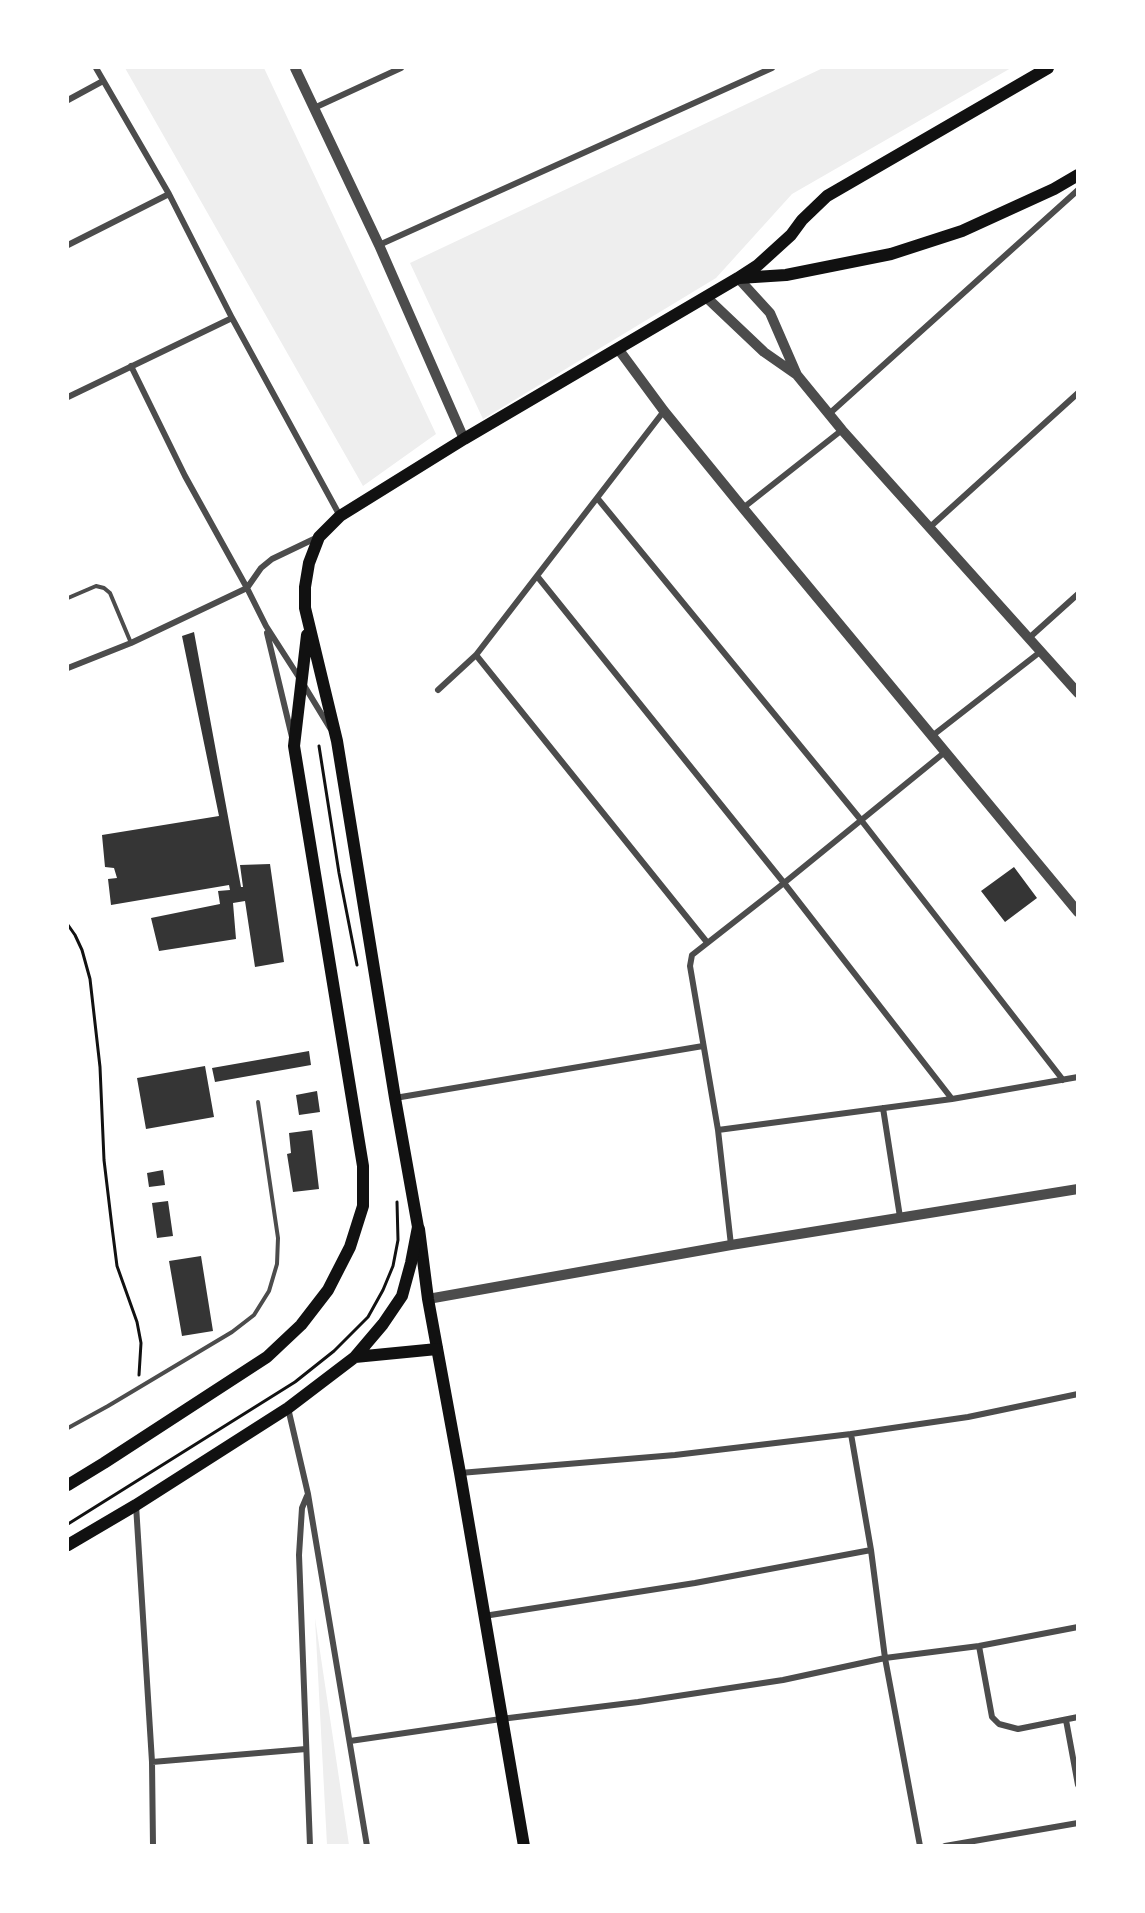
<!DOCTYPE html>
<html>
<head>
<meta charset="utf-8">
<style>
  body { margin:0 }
  #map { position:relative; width:1145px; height:1913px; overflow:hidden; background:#fff; font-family:"Alegreya Sans",sans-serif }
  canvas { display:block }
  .frame { position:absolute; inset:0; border:69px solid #fff; pointer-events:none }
</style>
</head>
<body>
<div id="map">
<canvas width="1145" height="1913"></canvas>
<div class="frame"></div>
</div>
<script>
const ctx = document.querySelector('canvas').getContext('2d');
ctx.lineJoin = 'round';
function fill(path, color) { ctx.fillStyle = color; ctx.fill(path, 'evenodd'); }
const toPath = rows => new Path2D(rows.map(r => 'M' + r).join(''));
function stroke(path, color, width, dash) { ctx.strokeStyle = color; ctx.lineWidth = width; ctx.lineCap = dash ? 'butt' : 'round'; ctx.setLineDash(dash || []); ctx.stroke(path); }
const green = toPath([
  [125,68,264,68,436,434,363,486],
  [823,68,1011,68,792,194,716,278,483,419,410,263],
  [315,1618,349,1845,327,1845]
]);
const building = toPath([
  [194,632,241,887,243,887,240,865,270,864,284,962,255,967,245,901,233,903,236,939,159,951,151,918,220,904,218,891,230,890,229,885,111,905,108,879,117,878,114,868,105,867,102,835,219,816,182,636],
  [1014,867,1037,898,1005,922,981,891],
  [309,1051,311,1065,215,1082,212,1068],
  [205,1066,214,1117,146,1129,137,1078],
  [317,1091,320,1112,299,1115,296,1095],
  [312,1130,319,1189,293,1192,287,1154,291,1153,289,1133],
  [163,1170,165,1185,149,1187,147,1173],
  [168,1201,173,1236,157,1238,152,1203],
  [201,1256,213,1331,182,1336,169,1261]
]);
const path = toPath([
  [319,746,339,873,357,965],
  [68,925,75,935,82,950,90,979,100,1067,104,1160,112,1227,117,1266,137,1322,141,1343,139,1375],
  [68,1524,295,1382,334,1351,368,1317,383,1290,393,1266,398,1240,397,1202]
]);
const service = toPath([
  [68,598,96,586,104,588,110,593,131,643],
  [68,1428,108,1406,232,1332,254,1315,269,1291,277,1264,278,1238,258,1102]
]);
const minor = toPath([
  [96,68,169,194,232,318,340,516],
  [68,100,103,81],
  [314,108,401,68],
  [68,245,169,194],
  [379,245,772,68],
  [131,366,185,476,247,588,266,626,302,682,330,728],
  [68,397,232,318],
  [829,414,1078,190],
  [598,499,861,820,1063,1080],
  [743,508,842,430],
  [930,527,1078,393],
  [537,576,784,883,952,1099],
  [267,633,292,737],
  [1029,638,1078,594],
  [476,655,706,941],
  [68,668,131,643,247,588,261,568,272,559,318,537],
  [438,690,476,655,664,411],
  [932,736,1040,652],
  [395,1098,703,1046],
  [883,1108,900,1217],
  [718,1130,952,1099,1078,1077],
  [731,1245,718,1130,690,966,692,955,784,883,945,752],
  [288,1408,308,1494,367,1846],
  [851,1434,871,1550,885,1658,920,1846],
  [460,1473,675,1455,851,1434,968,1417,1078,1394],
  [307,1496,302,1508,299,1555,310,1846],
  [136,1505,152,1762,153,1846],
  [484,1616,695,1583,871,1550],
  [979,1646,992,1717,999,1724,1018,1729,1078,1717],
  [1066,1720,1078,1785],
  [350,1741,501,1719,638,1702,783,1680,885,1658,979,1646,1078,1627],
  [152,1762,306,1749],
  [945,1846,1078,1823]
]);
const tertiary = toPath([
  [295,68,379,245,464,439],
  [738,278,770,313,797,375,842,430,1078,693],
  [706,297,764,352,797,375],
  [619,350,664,411,743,508,1078,912],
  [428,1299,731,1245,1078,1189]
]);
const secondary = toPath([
  [419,1229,428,1299,460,1473,524,1846]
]);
const primary = toPath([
  [739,278,786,275,891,254,962,231,1054,189,1078,175],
  [355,1357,437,1349],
  [68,1485,104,1463,267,1357,301,1325,328,1290,350,1247,363,1206,363,1166,294,746,307,635],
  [68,1545,136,1505,288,1408,355,1357,383,1324,402,1296,411,1263,418,1227,395,1098,337,741,305,608,305,587,309,563,319,537,340,516,464,439,738,278,758,265,791,235,802,220,827,196,1048,68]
]);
fill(green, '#eee');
fill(building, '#353535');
stroke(path, '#111', 3);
stroke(service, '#4c4c4c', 4);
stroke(minor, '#4c4c4c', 6);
stroke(tertiary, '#4c4c4c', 10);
stroke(secondary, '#111', 12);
stroke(primary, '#111', 12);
</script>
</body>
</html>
